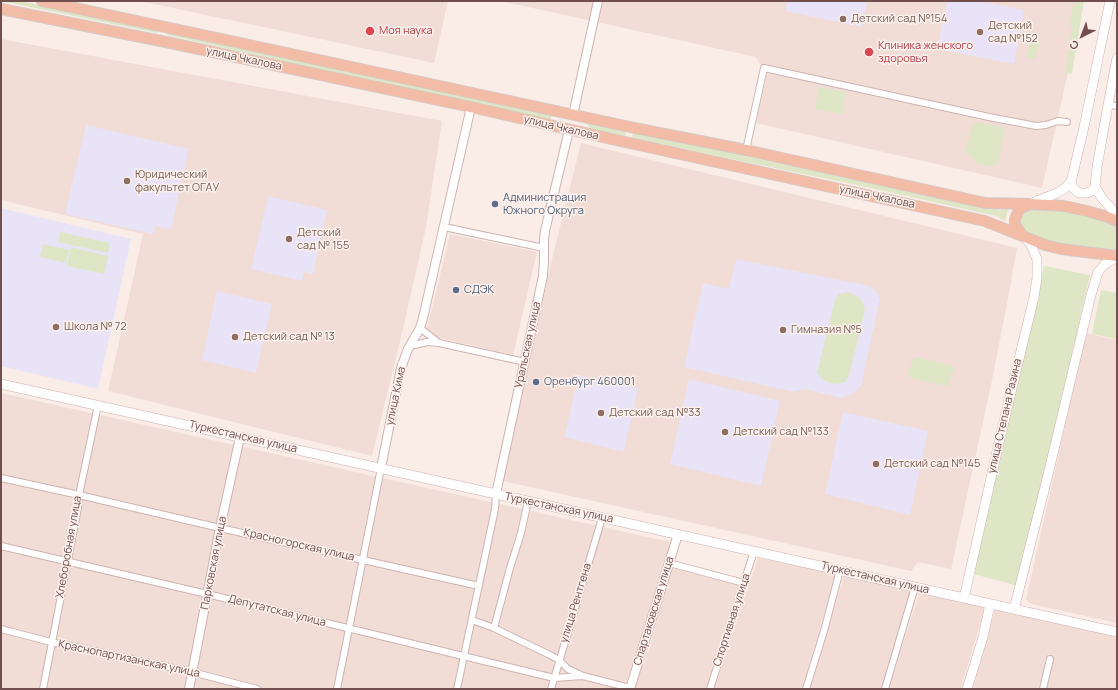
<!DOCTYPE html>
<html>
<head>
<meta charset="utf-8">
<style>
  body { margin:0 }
  #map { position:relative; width:1118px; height:690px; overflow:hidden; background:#faece7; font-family:Manrope,sans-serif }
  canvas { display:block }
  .frame { position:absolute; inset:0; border:2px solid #714f4e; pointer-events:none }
  .north { position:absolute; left:1062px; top:16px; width:40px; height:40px; -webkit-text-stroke:3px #fdf1ed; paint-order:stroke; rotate:222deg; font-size:11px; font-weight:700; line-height:16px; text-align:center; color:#714f4e }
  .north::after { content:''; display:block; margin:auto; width:14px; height:18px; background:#714f4e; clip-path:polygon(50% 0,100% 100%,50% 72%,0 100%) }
</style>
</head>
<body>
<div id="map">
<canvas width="1118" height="690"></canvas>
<div class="frame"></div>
<div class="north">С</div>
</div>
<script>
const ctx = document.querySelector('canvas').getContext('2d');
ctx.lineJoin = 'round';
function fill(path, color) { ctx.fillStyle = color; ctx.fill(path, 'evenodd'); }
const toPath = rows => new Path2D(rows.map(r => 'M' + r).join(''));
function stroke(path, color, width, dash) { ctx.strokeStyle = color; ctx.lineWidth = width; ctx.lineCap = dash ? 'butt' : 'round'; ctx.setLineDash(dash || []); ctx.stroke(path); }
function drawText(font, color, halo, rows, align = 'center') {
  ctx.font = font + ' Manrope,sans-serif'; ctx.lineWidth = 3; ctx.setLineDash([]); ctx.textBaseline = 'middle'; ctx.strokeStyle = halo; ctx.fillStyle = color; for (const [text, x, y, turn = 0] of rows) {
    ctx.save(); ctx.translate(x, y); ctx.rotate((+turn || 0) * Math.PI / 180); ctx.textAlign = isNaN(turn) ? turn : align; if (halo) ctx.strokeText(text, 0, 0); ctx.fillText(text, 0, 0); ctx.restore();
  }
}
const residential = toPath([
  [140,1,448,1,434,63],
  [501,1,1084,1,1042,188,756,123,767,75,756,57],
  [1,39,442,121,426,227,403,329,372,456,108,391,143,234,1,200],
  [581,143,1017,248,1007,304,991,385,951,569,918,562,911,571,503,481,553,255],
  [450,234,537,252,513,355,431,336,427,329],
  [1086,333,1117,340,1117,623,1031,604,1026,599],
  [1,393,670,542,647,621,624,689,1,689],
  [758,558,836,574,802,689,714,689],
  [671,568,739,585,707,689,634,689,640,666,645,663],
  [844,576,911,590,881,689,810,689],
  [919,593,985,607,961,689,889,689],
  [995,610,1117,637,1117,689,1046,689,1053,662,1049,653,1039,689,972,689]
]);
const education = toPath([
  [787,1,867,1,862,27,785,11],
  [947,1,978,1,1024,10,1014,64,937,49],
  [86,125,189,149,171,229,155,226,153,234,65,214],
  [268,196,327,210,313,274,304,272,302,281,251,269],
  [1,208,131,239,98,389,1,366],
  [736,259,869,286,875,290,880,299,861,386,851,395,841,398,804,389,794,392,684,367,703,283,729,289],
  [217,291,272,304,256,373,202,360],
  [579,375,638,388,624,452,564,437],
  [689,379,780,401,761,486,670,464],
  [843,412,928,431,910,515,825,494]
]);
const green = toPath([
  [1,1,20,1,158,30,157,33],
  [1074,1,1084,1,1072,74,1065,73,1072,27,1069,26],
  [168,32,552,114,550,121,167,35],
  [1031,38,1040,40,1035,59,1027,57],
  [819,87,846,92,842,114,815,109],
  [977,122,1005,128,998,164,990,167,980,165,965,152,973,124],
  [589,123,625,131,626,134,624,137,595,131,588,126],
  [633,132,983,207,1000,210,1008,209,1005,221,996,216,880,190,632,138],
  [1030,208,1057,210,1086,216,1117,225,1117,251,1113,252,1047,242,1028,234,1023,229,1020,223,1021,218,1023,213],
  [60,232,110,243,108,253,58,242],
  [43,244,69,250,66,263,40,257],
  [71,247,108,256,104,274,67,266],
  [1044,266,1090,275,1018,586,974,574],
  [1101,290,1117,293,1117,339,1092,334],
  [848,292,857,296,862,301,865,309,849,376,845,382,836,384,831,383,823,380,817,373,835,300,839,294],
  [915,357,953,366,954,367,949,385,945,386,911,378,909,377,908,375,912,361]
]);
const minor = toPath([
  [1108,105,1117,106],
  [746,150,764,68,989,117,1036,126,1046,125,1058,121,1067,122],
  [444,227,544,248],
  [420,328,439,343],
  [410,346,427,342,439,343,525,362],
  [1,478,79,495,220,528,479,586],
  [1,546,207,594,554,678,583,676,630,688],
  [669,563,744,583],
  [472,620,494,628,550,655,559,660,568,669,581,675],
  [494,628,510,568,521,533,528,501],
  [1,629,51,642,192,672,257,689],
  [43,689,78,508,79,495,98,405],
  [337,689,381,468],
  [457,689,495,509,496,494],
  [551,689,602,518],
  [710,689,754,551],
  [806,689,824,631,840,570],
  [885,689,915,587],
  [1043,689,1050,659]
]);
const tertiary = toPath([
  [573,115,598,1],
  [381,468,401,368,408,349,420,328,423,318,471,107],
  [496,494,543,276,544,261,544,240,545,231,569,130],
  [189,689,220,528,240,437],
  [630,689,678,534]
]);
const secondary = toPath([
  [1117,58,1108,105,1097,167,1095,186,1101,197,1117,215],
  [1071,182,1073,188,1079,193,1087,193,1092,191,1095,186],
  [1030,204,1057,193,1064,189,1071,182,1084,127,1110,1],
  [1,384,1117,632],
  [964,598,1000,438,1034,297,1037,278,1037,259,1031,245,1024,236],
  [1014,609,1046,483,1091,295,1098,272,1105,264,1117,257],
  [967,689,983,637,990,604]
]);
const primary = toPath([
  [42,1,217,38,630,127,746,150,985,203,1030,204,1064,206,1087,211,1108,217,1117,221],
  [1,9,161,41,471,107,616,140,985,221,1045,245,1061,249,1117,256],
  [1023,236,1015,225,1015,219,1018,212,1021,208,1030,204]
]);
const markers = [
  [843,19,4,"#8d6e63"],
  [370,31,5,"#e0444e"],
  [980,32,4,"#8d6e63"],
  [869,52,5,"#e0444e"],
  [127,181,4,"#8d6e63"],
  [495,204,4,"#5c6f8a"],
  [289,239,4,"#8d6e63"],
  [456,290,4,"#5c6f8a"],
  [56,327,4,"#8d6e63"],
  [783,330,4,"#8d6e63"],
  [235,337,4,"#8d6e63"],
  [536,382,4,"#5c6f8a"],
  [601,413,4,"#8d6e63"],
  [725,432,4,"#8d6e63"],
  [876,464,4,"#8d6e63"]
];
const educationNames = [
  ["Детский сад №154",851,19],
  ["Детский",988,26],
  ["сад №152",988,39],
  ["Юридический",135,175],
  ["факультет ОГАУ",135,188],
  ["Детский",297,233],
  ["сад № 155",297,246],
  ["Школа № 72",64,327],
  ["Гимназия №5",791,330],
  ["Детский сад № 13",243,337],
  ["Детский сад №33",609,413],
  ["Детский сад №133",733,432],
  ["Детский сад №145",884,464]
];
const healthNames = [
  ["Моя наука",379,31],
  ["Клиника женского",878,46],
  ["здоровья",878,59]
];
const streetNames = [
  ["улица Чкалова",244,59,12],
  ["улица Чкалова",561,128,13],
  ["улица Чкалова",877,197,12],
  ["Уральская улица",528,345,-78],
  ["улица Кима",396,396,-78],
  ["улица Степана Разина",1005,416,-77],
  ["Туркестанская улица",243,437,13],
  ["Туркестанская улица",559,508,12],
  ["Красногорская улица",299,545,13],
  ["Хлеборобная улица",69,547,-80],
  ["Парковская улица",214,563,-79],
  ["Туркестанская улица",875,578,13],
  ["улица Рентгена",576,603,-73],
  ["Депутатская улица",277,611,14],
  ["Спартаковская улица",654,611,-73],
  ["Спортивная улица",732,620,-72],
  ["Краснопартизанская улица",129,659,12]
];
const serviceNames = [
  ["Администрация",503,198],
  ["Южного Округа",503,211],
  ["СДЭК",464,290],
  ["Оренбург 460001",544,382]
];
fill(residential, '#f1dcd6');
fill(education, '#e9e3f7');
fill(green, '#dee6c6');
stroke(minor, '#cdb4b1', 8);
stroke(tertiary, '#cdb4b1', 10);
stroke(secondary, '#cfb2af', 10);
stroke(primary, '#d4caca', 12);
stroke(minor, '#fff', 6);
stroke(tertiary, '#fff', 8);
stroke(secondary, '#fff', 9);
stroke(primary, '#f2bca6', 10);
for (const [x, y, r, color] of markers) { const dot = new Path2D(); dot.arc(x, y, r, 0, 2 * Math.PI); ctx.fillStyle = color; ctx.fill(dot); stroke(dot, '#fdf1ed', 1.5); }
drawText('11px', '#785e54', '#fdf1ed', educationNames, 'left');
drawText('11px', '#be3a42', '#fdf1ed', healthNames, 'left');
drawText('11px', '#714f4e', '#fdf1ed', streetNames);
drawText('11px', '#4e5e75', '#fdf1ed', serviceNames, 'left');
</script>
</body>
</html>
